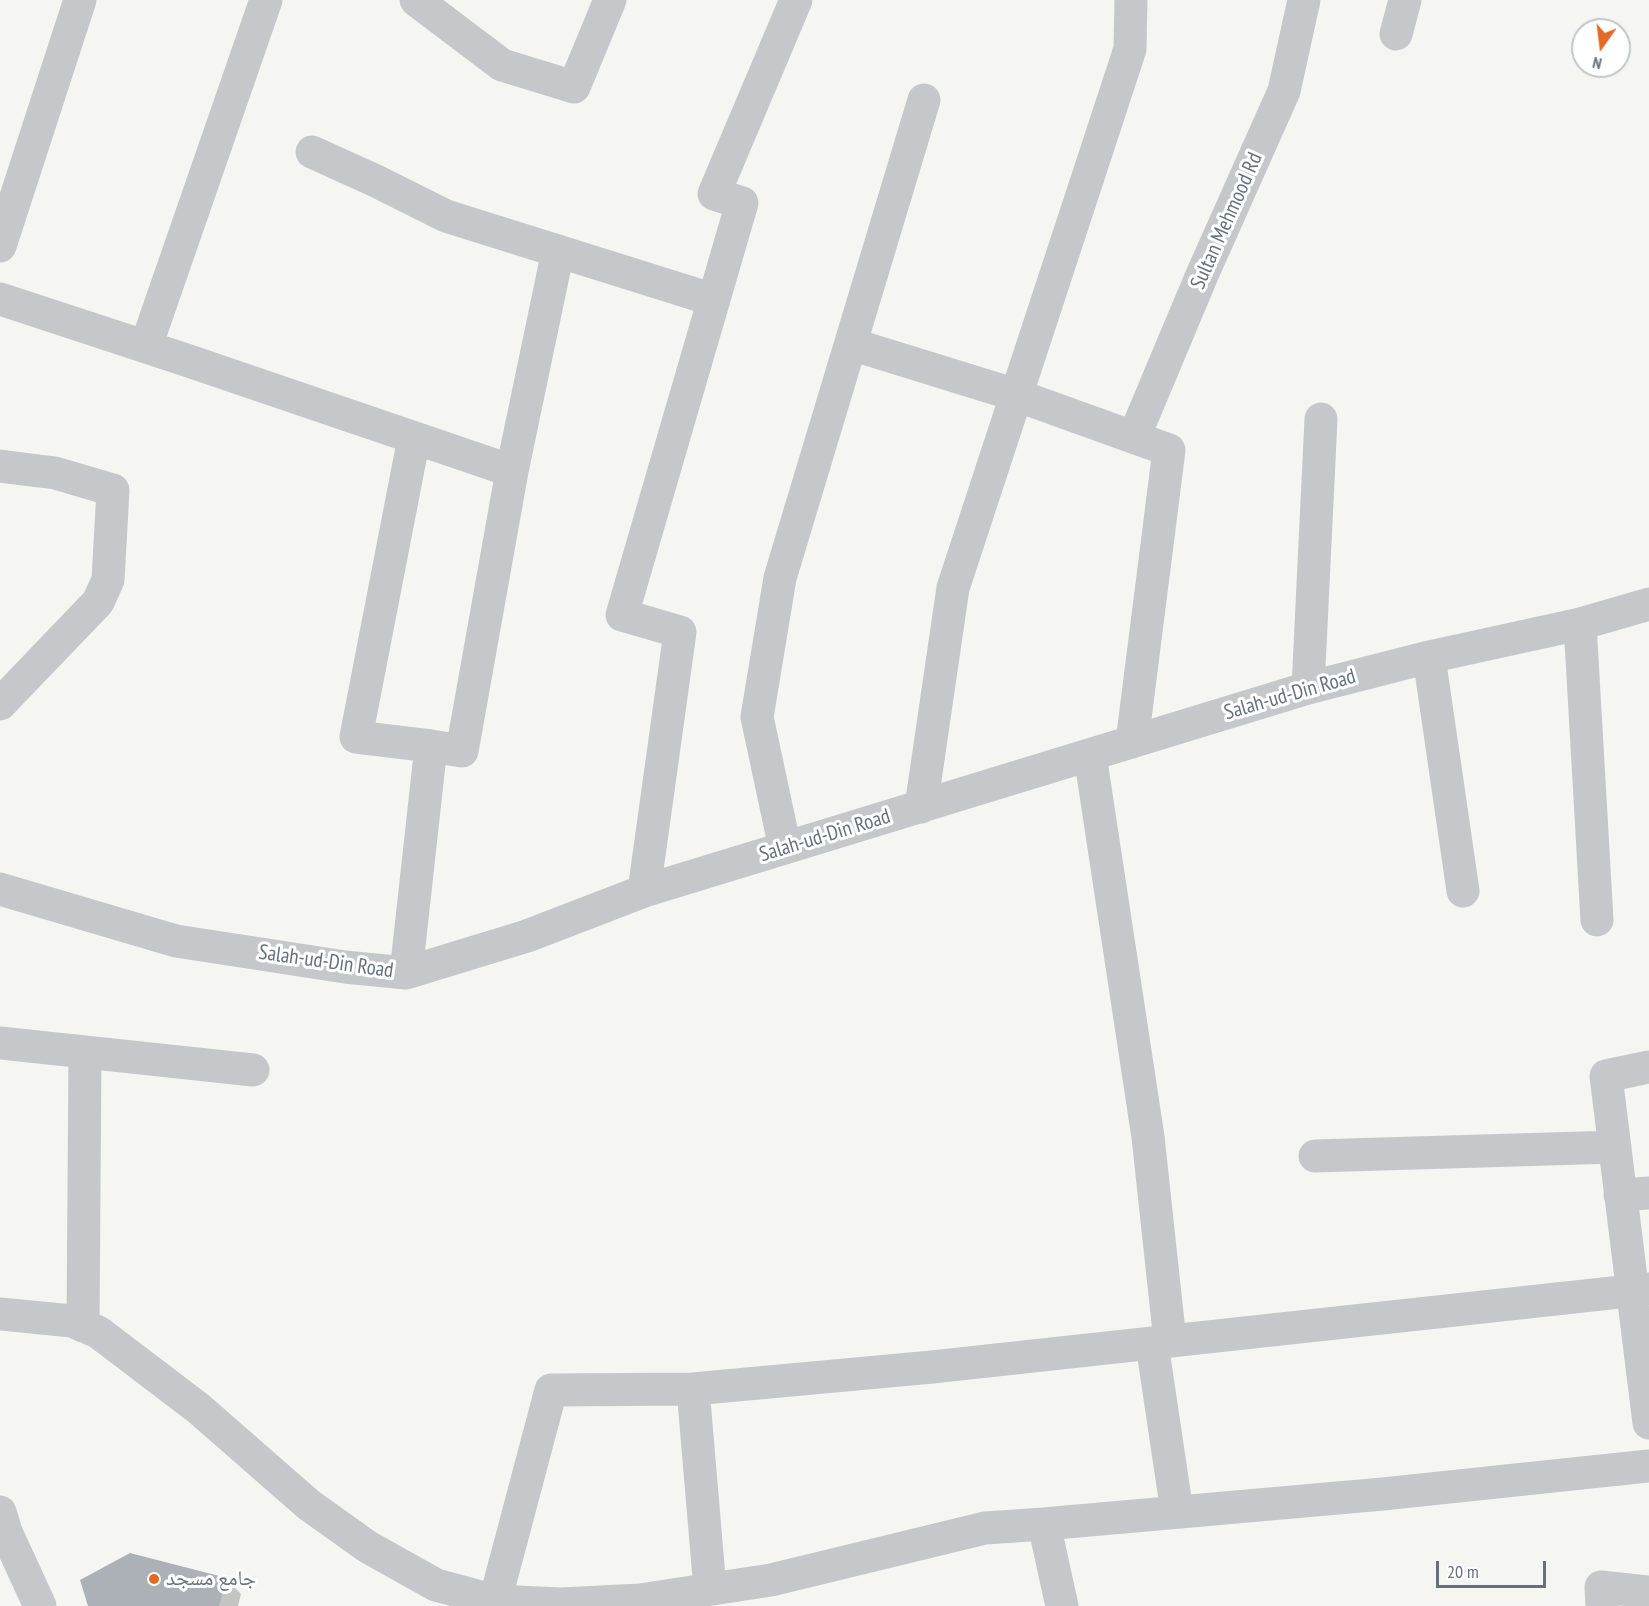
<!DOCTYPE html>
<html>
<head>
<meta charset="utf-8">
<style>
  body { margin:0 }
  #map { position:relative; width:1649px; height:1606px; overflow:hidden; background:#f5f5f1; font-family:"PT Sans Narrow",sans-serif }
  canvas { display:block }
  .north { position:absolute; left:1571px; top:18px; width:60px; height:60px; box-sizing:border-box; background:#fff; border:2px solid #c1c6cd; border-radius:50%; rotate:194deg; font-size:16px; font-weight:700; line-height:24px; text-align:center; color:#647182 }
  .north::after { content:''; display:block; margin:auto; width:21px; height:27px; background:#e26a25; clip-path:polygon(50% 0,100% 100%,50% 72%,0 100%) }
  .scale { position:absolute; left:1436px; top:1561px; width:110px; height:27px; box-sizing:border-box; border:3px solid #647182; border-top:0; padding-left:8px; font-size:18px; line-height:21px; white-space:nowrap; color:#647182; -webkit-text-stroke:4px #fff; paint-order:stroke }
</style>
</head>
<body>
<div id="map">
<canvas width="1649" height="1606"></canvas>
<div class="north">N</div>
<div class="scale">20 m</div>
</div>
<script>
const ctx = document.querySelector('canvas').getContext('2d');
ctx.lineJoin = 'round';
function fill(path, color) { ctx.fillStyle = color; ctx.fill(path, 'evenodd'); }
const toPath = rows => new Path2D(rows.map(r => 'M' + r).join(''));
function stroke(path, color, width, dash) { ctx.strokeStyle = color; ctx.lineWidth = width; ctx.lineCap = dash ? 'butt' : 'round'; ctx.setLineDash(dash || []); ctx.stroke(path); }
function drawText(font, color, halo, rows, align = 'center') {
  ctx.font = font + ' "PT Sans Narrow","Noto Naskh Arabic",sans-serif'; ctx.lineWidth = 6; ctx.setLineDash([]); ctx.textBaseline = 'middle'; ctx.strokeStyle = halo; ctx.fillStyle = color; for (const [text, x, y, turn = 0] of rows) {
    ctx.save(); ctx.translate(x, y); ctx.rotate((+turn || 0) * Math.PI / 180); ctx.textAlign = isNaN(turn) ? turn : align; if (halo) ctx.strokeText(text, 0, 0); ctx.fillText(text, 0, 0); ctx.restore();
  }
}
const shadow = toPath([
  [226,1579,241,1594,238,1606,89,1606]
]);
const building = toPath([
  [130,1553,227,1578,219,1606,88,1606,80,1580]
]);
const minor = toPath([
  [416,0,502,65,574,87,610,0],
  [1396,34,1405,0],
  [312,152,376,181,446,216,714,300],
  [0,246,80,0],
  [0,299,186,360,512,471,462,751,431,746,406,973],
  [851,344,1016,395,1169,450,1132,742],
  [146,346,266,0],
  [1134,437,1202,275,1284,91,1304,0],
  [414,438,356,737,431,746],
  [0,466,55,473,113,490,108,580,98,602,0,704],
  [512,471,558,251],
  [1580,624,1597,920],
  [1429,657,1463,891],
  [1308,688,1321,419],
  [1090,755,1148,1137,1170,1341],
  [921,807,953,588,1130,49,1131,0],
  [785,848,757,717,780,578,924,100],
  [0,889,176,941,345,967,406,973,527,936,644,891,1308,688,1429,657,1580,624,1649,604],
  [644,891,680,632,622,615,742,203,714,194,796,0],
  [0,1043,253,1070],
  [1649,1067,1606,1076,1649,1423],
  [1315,1156,1615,1147],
  [1620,1195,1649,1193],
  [0,1314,72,1321,98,1332,198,1408,309,1505,368,1547,436,1585,495,1601,561,1604,640,1600,771,1580,985,1528,1044,1524,1062,1606],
  [83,1326,85,1052],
  [1152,1344,1177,1512],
  [693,1389,710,1589],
  [0,1512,6,1532,40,1606],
  [1044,1524,1383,1494,1649,1466],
  [495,1601,551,1390,693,1389,932,1367,1649,1289],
  [1602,1606,1601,1587,1649,1592]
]);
const markers = [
  [154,1579,6,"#e26a25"]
];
const streetNames = [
  ["Sultan Mehmood Rd",1227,221,-66],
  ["Salah-ud-Din Road",1290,695,-16],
  ["Salah-ud-Din Road",825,836,-17],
  ["Salah-ud-Din Road",326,962,8]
];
const poiNames = [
  ["جامع مسجد",166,1579]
];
fill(shadow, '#0003');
fill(building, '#abb1b7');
stroke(minor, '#c5c7cb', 33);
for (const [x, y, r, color] of markers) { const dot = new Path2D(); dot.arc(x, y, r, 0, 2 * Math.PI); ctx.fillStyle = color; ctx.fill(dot); stroke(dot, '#fff', 2); }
drawText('21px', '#647182', '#fff', streetNames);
drawText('21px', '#647182', '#fff', poiNames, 'left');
</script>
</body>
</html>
